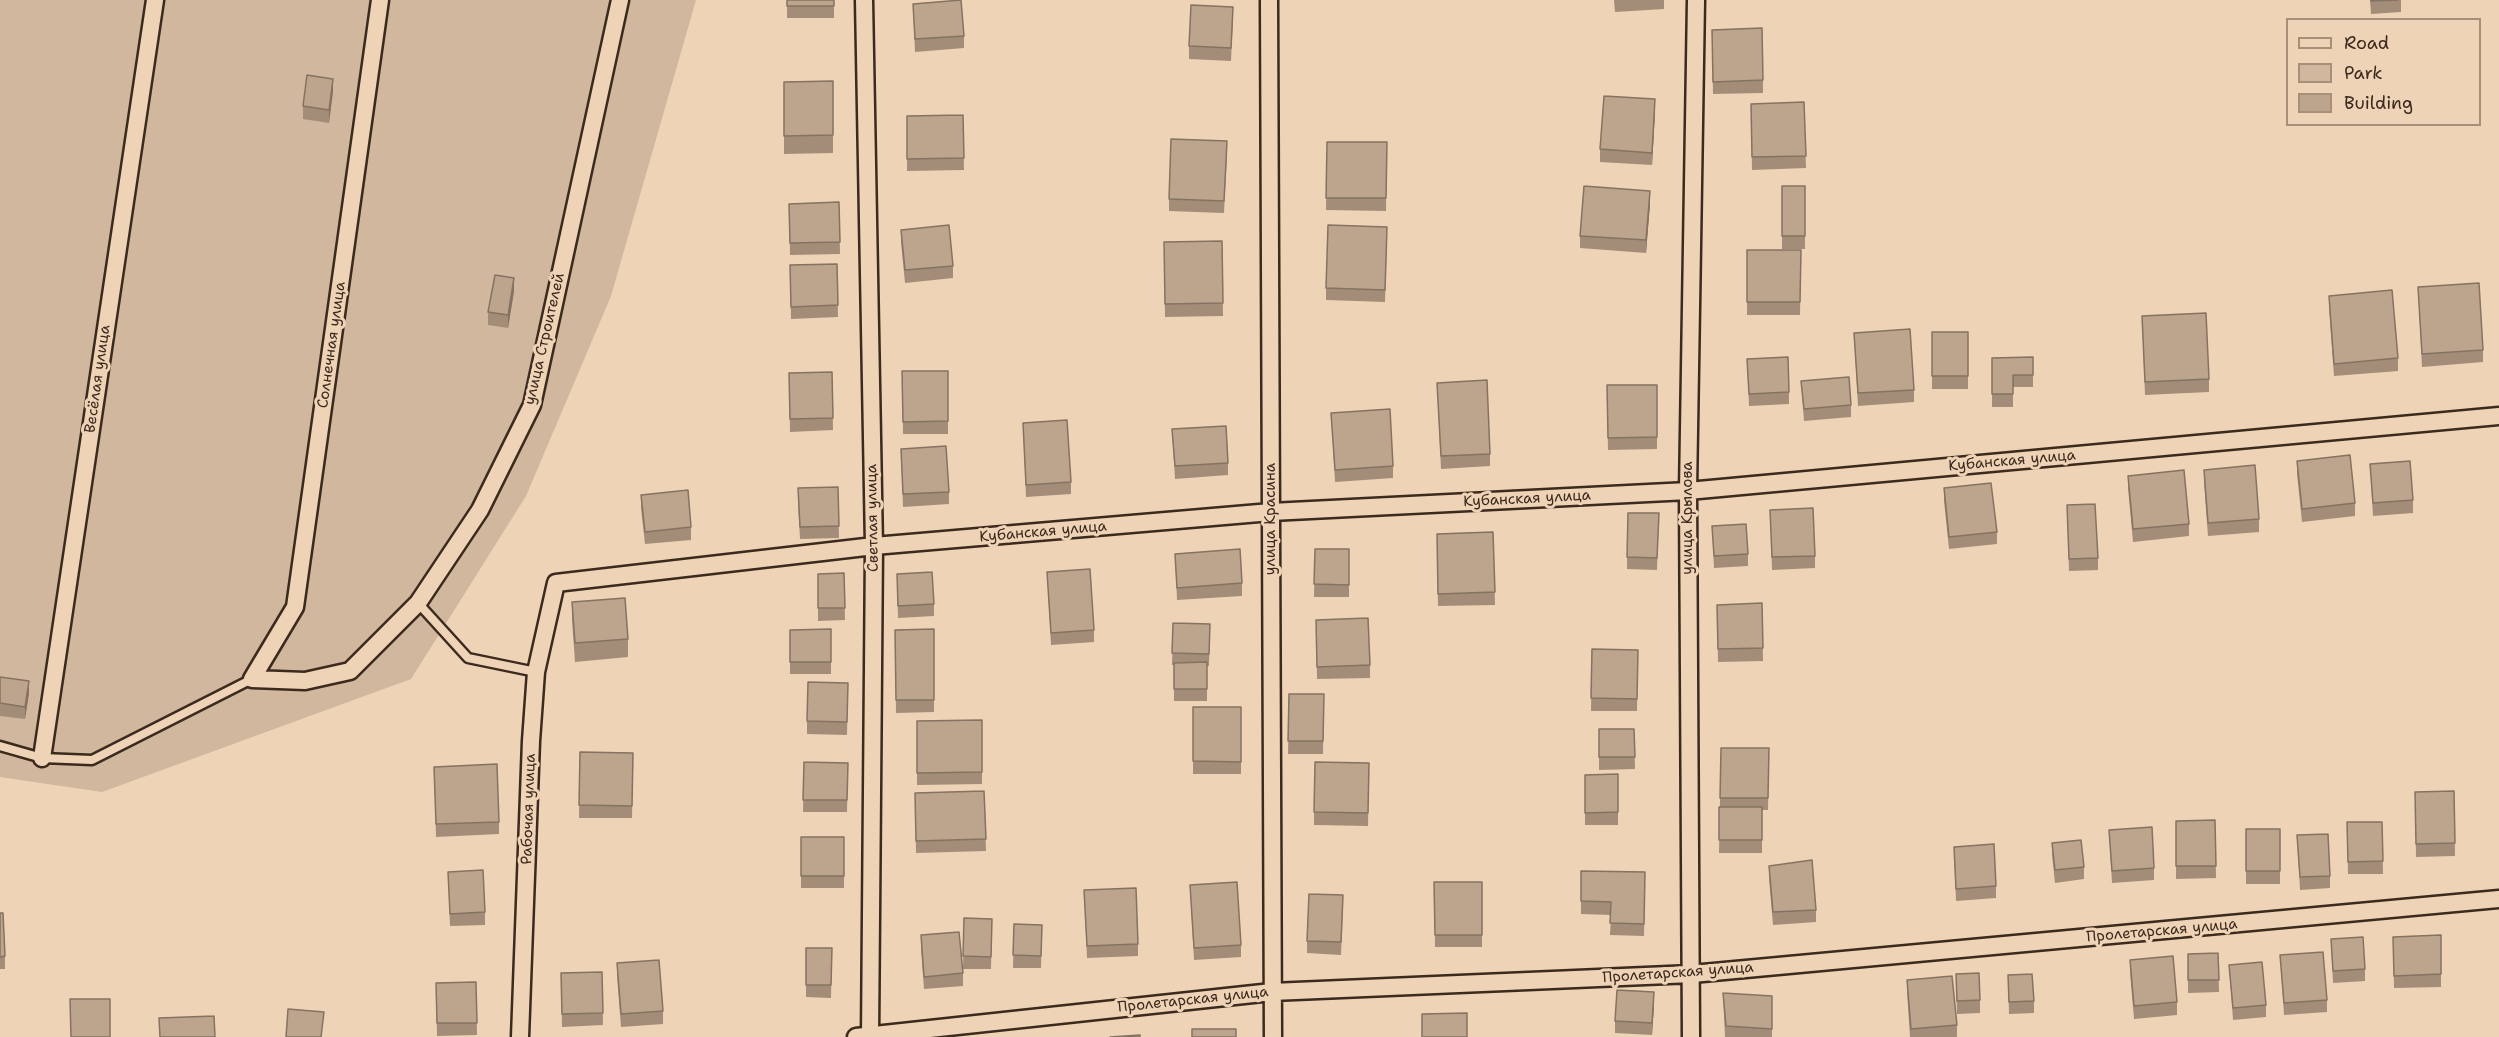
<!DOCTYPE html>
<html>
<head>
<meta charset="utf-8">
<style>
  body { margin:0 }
  #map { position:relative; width:2499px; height:1037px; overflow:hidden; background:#efd3b6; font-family:"Shantell Sans",sans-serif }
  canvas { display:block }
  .legend { position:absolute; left:2286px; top:18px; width:195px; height:108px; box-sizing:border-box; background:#efd3b6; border:2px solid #a78f79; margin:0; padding:8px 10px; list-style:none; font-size:18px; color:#3b2a1e }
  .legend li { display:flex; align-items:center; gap:12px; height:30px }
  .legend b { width:30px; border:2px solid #a78f79 }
</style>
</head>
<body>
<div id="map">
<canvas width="2499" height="1037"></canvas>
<ul class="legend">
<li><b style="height:8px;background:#efd3b6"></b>Road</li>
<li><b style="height:16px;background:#d1b79d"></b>Park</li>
<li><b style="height:16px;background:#bda48c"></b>Building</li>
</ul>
</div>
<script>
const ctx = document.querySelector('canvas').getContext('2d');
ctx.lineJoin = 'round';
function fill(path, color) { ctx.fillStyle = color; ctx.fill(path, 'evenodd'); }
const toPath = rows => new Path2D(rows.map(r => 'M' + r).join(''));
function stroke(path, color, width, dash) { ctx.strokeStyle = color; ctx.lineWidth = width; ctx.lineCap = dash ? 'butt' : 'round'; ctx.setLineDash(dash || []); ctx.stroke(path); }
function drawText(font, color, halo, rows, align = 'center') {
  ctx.font = font + ' "Shantell Sans",sans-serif'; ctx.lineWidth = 6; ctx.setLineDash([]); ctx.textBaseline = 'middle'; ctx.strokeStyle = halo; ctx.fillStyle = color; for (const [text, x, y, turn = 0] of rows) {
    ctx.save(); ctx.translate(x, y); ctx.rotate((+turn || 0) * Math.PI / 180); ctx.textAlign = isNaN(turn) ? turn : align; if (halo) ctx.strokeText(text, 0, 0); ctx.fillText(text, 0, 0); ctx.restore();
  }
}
const green = toPath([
  [0,0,696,0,611,296,526,496,411,679,102,792,0,777]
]);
const lane = toPath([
  [418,603,468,658,536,672],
  [0,746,42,758,92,760,252,679]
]);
const street = toPath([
  [380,0,295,607,252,679,305,681,350,671,418,603,480,510,532,405,620,0],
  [864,0,874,546,870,1037],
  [1269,0,1273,1037],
  [42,758,155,0],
  [520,1037,531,741,536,672,556,583,874,546,1271,512,1688,491,2499,416],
  [856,1037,1272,992,1692,974,2499,899],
  [1691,1037,1688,491,1696,0]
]);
const wall = toPath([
  [787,0,834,0,834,18,787,18],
  [1614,0,1664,0,1664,9,1615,12],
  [2370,0,2401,0,2401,12,2371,14],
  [913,4,964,36,964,48,915,52],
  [1233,19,1231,61,1189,59,1189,46],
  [1712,30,1763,80,1763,93,1713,94],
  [833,81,833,153,784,154,784,82],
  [333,91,329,123,303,119,303,106],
  [1804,102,1806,168,1752,170,1751,104],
  [1655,111,1652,165,1600,162,1600,149],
  [963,115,964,170,907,171,907,116],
  [1327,142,1387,142,1386,211,1326,210],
  [1227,154,1224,213,1169,211,1169,199],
  [1782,186,1805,186,1805,249,1782,249],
  [839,202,840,254,790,255,789,204],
  [1650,204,1646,253,1580,248,1580,236],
  [901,230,953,266,953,278,905,283,901,242],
  [1387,239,1385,302,1326,300,1326,288],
  [1222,241,1223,316,1165,317,1164,242],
  [1747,250,1801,250,1800,315,1747,315],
  [837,264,838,317,791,319,790,265],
  [2418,287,2483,350,2483,362,2422,367],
  [514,291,508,328,488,325,488,312],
  [2329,296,2398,358,2398,371,2334,376,2329,308],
  [2142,316,2209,379,2209,392,2145,395],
  [1932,332,1968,332,1968,389,1932,389],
  [1854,333,1914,390,1914,402,1858,406],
  [2033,357,2033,387,2013,387,2013,407,1992,407,1992,358],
  [1747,359,1789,392,1789,404,1749,406],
  [902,371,948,371,948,434,903,434],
  [832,372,833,430,790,432,789,373],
  [1801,381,1851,405,1851,417,1804,421],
  [1437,383,1490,454,1490,466,1441,469],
  [1607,385,1657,385,1657,449,1608,450],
  [1331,413,1393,466,1393,478,1335,482],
  [1023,423,1071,482,1071,494,1026,497],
  [1172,429,1228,463,1228,475,1175,479],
  [901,449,949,492,949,504,903,507],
  [2297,461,2355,503,2355,516,2302,522,2297,474],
  [2370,464,2413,500,2413,513,2373,516],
  [2204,470,2259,519,2259,532,2208,536,2204,482],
  [2128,476,2189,524,2189,536,2133,542,2128,488],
  [838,487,839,538,800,539,798,501],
  [1944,488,1997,532,1997,544,1949,549,1944,501],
  [641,495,691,527,691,540,645,544,641,508],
  [2067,505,2098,558,2098,570,2069,571],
  [1770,510,1815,556,1815,568,1772,570],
  [1659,513,1657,570,1627,569,1627,557],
  [1712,526,1748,554,1748,566,1714,568],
  [1493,532,1495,605,1438,606,1437,534],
  [1315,549,1349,549,1349,597,1314,597],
  [1175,554,1242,583,1242,596,1177,600],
  [1047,572,1094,630,1094,642,1051,645],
  [844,573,845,620,818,621,818,574],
  [897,574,934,604,934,616,898,618],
  [572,602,628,639,628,657,575,662,572,620],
  [1762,603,1763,661,1718,662,1717,605],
  [1316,620,1370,665,1370,678,1317,679],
  [1173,623,1210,624,1209,666,1207,666,1207,701,1174,701,1174,665,1172,665],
  [831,629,831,674,790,674,790,630],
  [934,629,934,712,896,713,895,630],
  [1592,649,1638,650,1637,711,1591,711],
  [0,677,29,693,25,719,0,716],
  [848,683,847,735,807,734,807,721],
  [1289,694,1324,694,1323,754,1288,754],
  [1193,707,1241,707,1241,774,1193,774],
  [982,720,982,784,917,785,917,721],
  [1599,729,1634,729,1635,769,1599,770],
  [1721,748,1769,748,1768,810,1762,810,1762,853,1719,853],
  [580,752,633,753,632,818,579,818],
  [804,762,848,763,847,812,803,812],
  [1369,763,1368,826,1314,825,1314,812],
  [434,767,499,822,499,834,436,837],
  [1618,774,1618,825,1585,825,1585,775],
  [984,791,986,851,916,853,915,793],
  [2454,791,2455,856,2416,857,2415,792],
  [2215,820,2216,878,2176,879,2176,821],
  [2347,822,2382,822,2383,874,2348,874],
  [2246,829,2280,829,2280,884,2246,884],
  [2109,830,2154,868,2154,880,2112,883],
  [2297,835,2330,876,2330,888,2300,890],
  [801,837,844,837,844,888,801,888],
  [2052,843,2084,867,2084,879,2055,883,2052,855],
  [1954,847,1996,886,1996,898,1956,901],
  [1769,866,1816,910,1816,922,1773,925,1769,878],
  [1581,871,1645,872,1644,936,1610,935,1611,915,1581,914],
  [448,872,485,912,485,925,450,926],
  [1434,882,1482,882,1482,947,1435,947],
  [1190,885,1241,945,1241,957,1194,960],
  [1084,890,1138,944,1138,956,1087,958],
  [1343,908,1341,955,1307,953,1307,941],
  [0,913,5,956,5,969,0,969],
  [964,918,992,919,991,969,963,969],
  [1014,924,1042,925,1041,968,1013,968],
  [921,935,963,973,963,986,924,989,921,948],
  [2441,935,2441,987,2394,988,2393,937],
  [2331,939,2365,969,2365,981,2333,983],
  [806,948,832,948,831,998,806,997],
  [2218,953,2219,992,2188,993,2188,954],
  [2280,955,2327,1000,2327,1012,2284,1015],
  [2130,960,2177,1002,2177,1015,2134,1019,2130,972],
  [617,963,663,1011,663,1024,621,1027,617,975],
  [2229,965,2266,1005,2266,1017,2233,1020],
  [602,972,603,1025,562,1027,561,973],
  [1956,974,1980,1000,1980,1013,1957,1014],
  [2008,975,2034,1001,2034,1013,2009,1014],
  [1907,980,1957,1025,1957,1037,1910,1037,1907,992],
  [476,982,477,1035,437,1036,436,983],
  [1723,993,1772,996,1772,1037,1725,1037],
  [1654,1005,1652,1035,1615,1033,1615,1021]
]);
const shadedWall = toPath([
  [333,79,333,91,329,123,329,110],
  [1655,99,1655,111,1652,165,1652,153],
  [1650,191,1650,204,1646,253,1646,240],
  [514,278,514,291,508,328,508,315],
  [29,681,29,693,25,719,25,707],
  [1654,992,1654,1005,1652,1035,1652,1023]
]);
const building = toPath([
  [787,0,834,0,834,6,787,6,787,0],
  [961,0,964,36,915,39,913,4,961,0],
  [2371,0,2398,0,2371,1,2371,0],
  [1191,5,1233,7,1231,48,1189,46,1191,5],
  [1762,28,1763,80,1713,82,1712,30,1762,28],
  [307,75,333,79,329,110,303,106,307,75],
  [833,81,833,135,784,136,784,82,833,81],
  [1604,96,1655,99,1652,153,1600,149,1604,96],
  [1804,102,1806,156,1752,157,1751,104,1804,102],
  [963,115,964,158,907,159,907,116,963,115],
  [1171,139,1227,141,1224,201,1169,199,1171,139],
  [1327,142,1387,142,1386,198,1326,198,1327,142],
  [1584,186,1650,191,1646,240,1580,236,1584,186],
  [1782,186,1805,186,1805,236,1782,236,1782,186],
  [839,202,840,242,790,243,789,204,839,202],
  [949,225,953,266,905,270,901,230,949,225],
  [1328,225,1387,227,1385,290,1326,288,1328,225],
  [1222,241,1223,303,1165,304,1164,242,1222,241],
  [1747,250,1801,250,1800,302,1747,302,1747,250],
  [837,264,838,305,791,307,790,265,837,264],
  [495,275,514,278,508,315,488,312,495,275],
  [2479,283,2483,350,2422,354,2418,287,2479,283],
  [2392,290,2398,358,2334,364,2329,296,2392,290],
  [2206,313,2209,379,2145,382,2142,316,2206,313],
  [1910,329,1914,390,1858,393,1854,333,1910,329],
  [1932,332,1968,332,1968,376,1932,376,1932,332],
  [1788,357,1789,392,1749,394,1747,359,1788,357],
  [2033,357,2033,375,2013,375,2013,394,1992,394,1992,358,2033,357],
  [902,371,948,371,948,421,903,422,902,371],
  [832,372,833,418,790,419,789,373,832,372],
  [1849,377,1851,405,1804,409,1801,381,1849,377],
  [1487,380,1490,454,1441,456,1437,383,1487,380],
  [1607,385,1657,385,1657,437,1608,438,1607,385],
  [1390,409,1393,466,1335,470,1331,413,1390,409],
  [1067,420,1071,482,1026,485,1023,423,1067,420],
  [1226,426,1228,463,1175,466,1172,429,1226,426],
  [946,446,949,492,903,494,901,449,946,446],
  [2350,455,2355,503,2302,509,2297,461,2350,455],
  [2410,461,2413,500,2373,503,2370,464,2410,461],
  [2255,465,2259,519,2208,523,2204,470,2255,465],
  [2184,470,2189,524,2133,529,2128,476,2184,470],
  [1991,483,1997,532,1949,537,1944,488,1991,483],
  [838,487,839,526,800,527,798,488,838,487],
  [688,490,691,527,645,532,641,495,688,490],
  [2095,504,2098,558,2069,559,2067,505,2095,504],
  [1813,508,1815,556,1772,557,1770,510,1813,508],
  [1628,513,1659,513,1657,558,1627,557,1628,513],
  [1746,524,1748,554,1714,556,1712,526,1746,524],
  [1493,532,1495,592,1438,594,1437,534,1493,532],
  [1240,549,1242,583,1177,588,1175,554,1240,549],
  [1315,549,1349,549,1349,585,1314,584,1315,549],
  [1090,569,1094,630,1051,633,1047,572,1090,569],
  [932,572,934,604,898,606,897,574,932,572],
  [844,573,845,608,818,608,818,574,844,573],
  [625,598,628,639,575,643,572,602,625,598],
  [1762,603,1763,648,1718,649,1717,605,1762,603],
  [1368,618,1370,665,1317,667,1316,620,1368,618],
  [1173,623,1210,624,1209,654,1172,653,1173,623],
  [831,629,831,662,790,662,790,630,831,629],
  [934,629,934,700,896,700,895,630,934,629],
  [1592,649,1638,650,1637,699,1591,698,1592,649],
  [1207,662,1207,689,1174,689,1174,663,1207,662],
  [0,677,29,681,25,707,0,703,0,677],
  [808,682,848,683,847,722,807,721,808,682],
  [1289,694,1324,694,1323,741,1288,741,1289,694],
  [1193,707,1241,707,1241,762,1193,761,1193,707],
  [982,720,982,772,917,773,917,721,982,720],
  [1599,729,1634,729,1635,757,1599,757,1599,729],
  [1721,748,1769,748,1768,798,1720,798,1721,748],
  [580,752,633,753,632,806,579,805,580,752],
  [804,762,848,763,847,800,803,800,804,762],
  [1315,762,1369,763,1368,813,1314,812,1315,762],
  [497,764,499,822,436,824,434,767,497,764],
  [1618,774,1618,812,1585,813,1585,775,1618,774],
  [984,791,986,839,916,841,915,793,984,791],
  [2454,791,2455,843,2416,844,2415,792,2454,791],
  [1719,807,1762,807,1762,840,1719,840,1719,807],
  [2215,820,2216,866,2176,866,2176,821,2215,820],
  [2347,822,2382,822,2383,861,2348,862,2347,822],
  [2152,827,2154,868,2112,871,2109,830,2152,827],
  [2246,829,2280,829,2280,871,2246,871,2246,829],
  [2328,834,2330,876,2300,877,2297,835,2328,834],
  [801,837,844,837,844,876,801,876,801,837],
  [2081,840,2084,867,2055,870,2052,843,2081,840],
  [1994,844,1996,886,1956,889,1954,847,1994,844],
  [1812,860,1816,910,1773,912,1769,866,1812,860],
  [483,870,485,912,450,914,448,872,483,870],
  [1581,871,1645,872,1644,924,1610,923,1611,902,1581,901,1581,871],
  [1237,882,1241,945,1194,948,1190,885,1237,882],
  [1434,882,1482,882,1482,935,1435,935,1434,882],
  [1136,888,1138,944,1087,946,1084,890,1136,888],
  [1309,894,1343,895,1341,942,1307,941,1309,894],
  [0,913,3,913,5,956,0,957,0,913],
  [964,918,992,919,991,957,963,956,964,918],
  [1014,924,1042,925,1041,956,1013,955,1014,924],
  [959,932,963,973,924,977,921,935,959,932],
  [2441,935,2441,974,2394,976,2393,937,2441,935],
  [2363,937,2365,969,2333,971,2331,939,2363,937],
  [806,948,832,948,831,985,806,985,806,948],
  [2323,952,2327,1000,2284,1003,2280,955,2323,952],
  [2218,953,2219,980,2188,980,2188,954,2218,953],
  [2173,956,2177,1002,2134,1006,2130,960,2173,956],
  [659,960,663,1011,621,1014,617,963,659,960],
  [2262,962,2266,1005,2233,1008,2229,965,2262,962],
  [602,972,603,1013,562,1014,561,973,602,972],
  [1979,973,1980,1000,1957,1001,1956,974,1979,973],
  [2032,974,2034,1001,2009,1002,2008,975,2032,974],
  [1952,976,1957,1025,1911,1029,1907,980,1952,976],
  [476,982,477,1023,437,1023,436,983,476,982],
  [1617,990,1654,992,1652,1023,1615,1021,1617,990],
  [1723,993,1772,996,1772,1029,1726,1026,1723,993],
  [70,999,110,999,110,1037,71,1037,70,999],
  [288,1009,324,1012,321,1037,286,1037,288,1009],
  [1467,1013,1467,1037,1422,1037,1422,1014,1467,1013],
  [214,1016,215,1037,160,1037,159,1018,214,1016],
  [1192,1029,1236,1029,1236,1037,1192,1037,1192,1029],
  [1140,1035,1140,1037,1110,1037,1140,1035]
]);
const streetNames = [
  ["улица Строителей",545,339,-77],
  ["Солнечная улица",332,345,-82],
  ["Весёлая улица",98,379,-82],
  ["Кубанская улица",2012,461,-5],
  ["Кубанская улица",1527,499,-3],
  ["Светлая улица",873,518,-91],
  ["улица Крылова",1688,518,-90],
  ["улица Красина",1271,519,-90],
  ["Кубанская улица",1043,532,-5],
  ["Рабочая улица",529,809,-88],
  ["Пролетарская улица",2162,931,-5],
  ["Пролетарская улица",1678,973,-4],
  ["Пролетарская улица",1193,1000,-6]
];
fill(green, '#d1b79d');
stroke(lane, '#3b2a1e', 13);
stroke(street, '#3b2a1e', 21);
stroke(lane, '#efd3b6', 8);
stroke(street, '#efd3b6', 16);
fill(wall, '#a38d78');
fill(shadedWall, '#847362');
fill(building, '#bda48c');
stroke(building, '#847362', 1.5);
drawText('15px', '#3b2a1e', '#efd3b6', streetNames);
</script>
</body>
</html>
